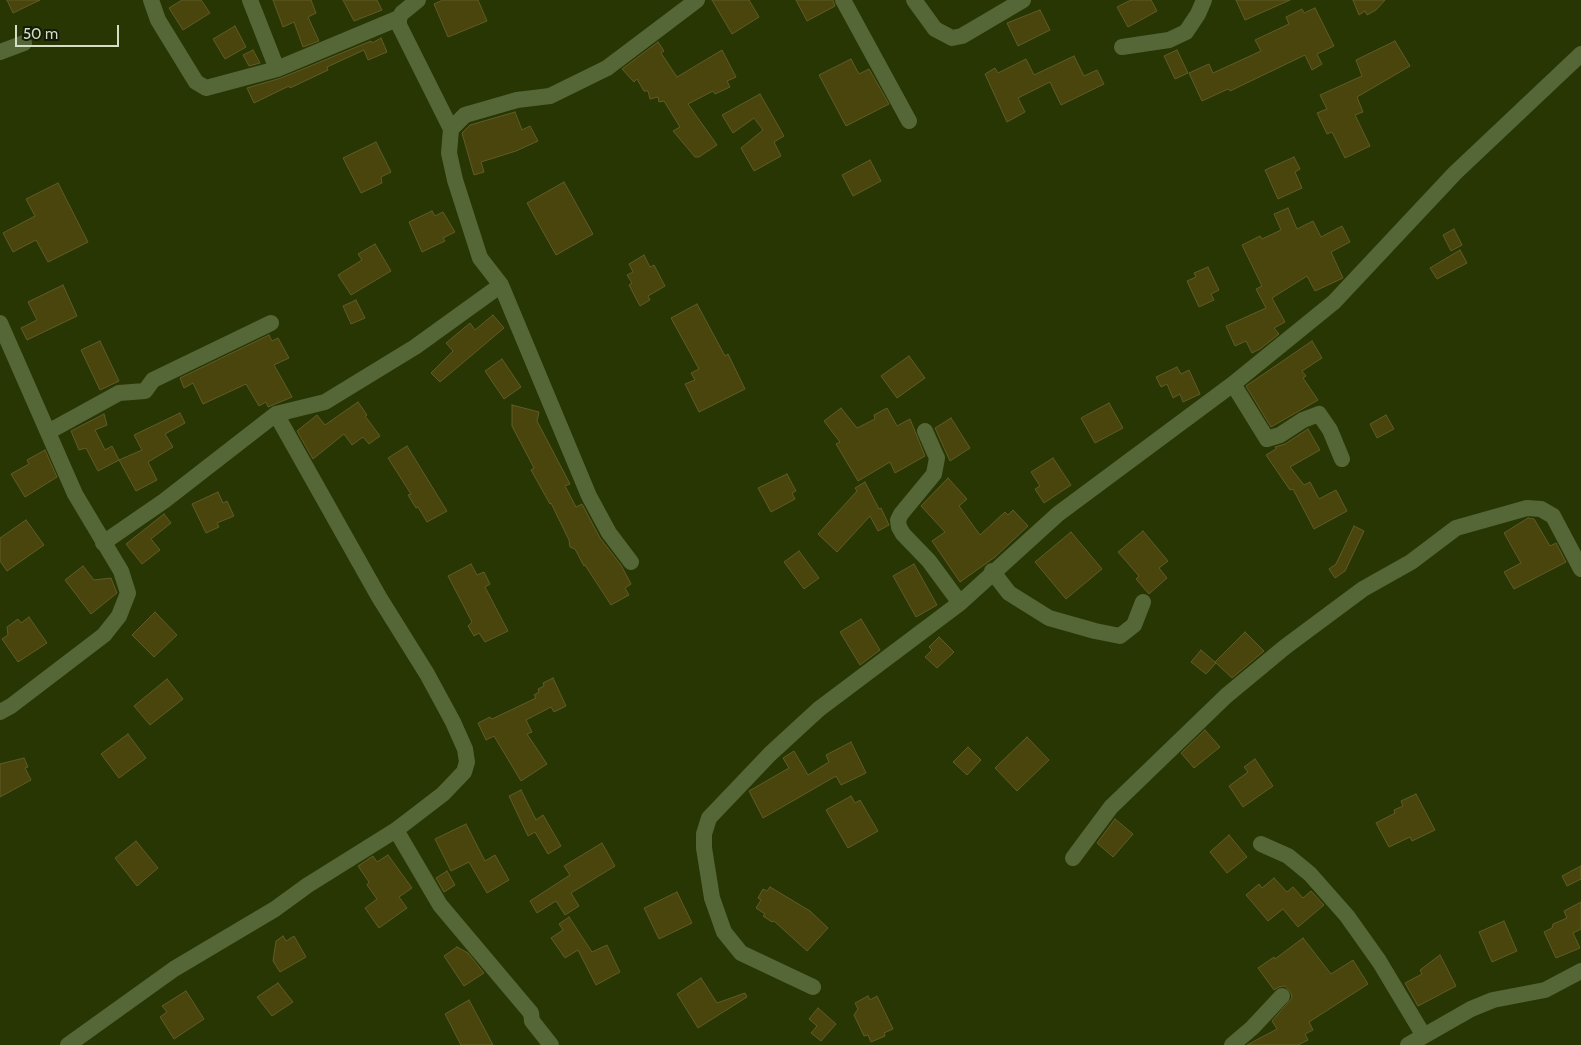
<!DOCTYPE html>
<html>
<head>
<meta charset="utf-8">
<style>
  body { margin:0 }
  #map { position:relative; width:1581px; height:1045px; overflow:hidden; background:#283604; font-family:Cabin,sans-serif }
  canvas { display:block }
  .scale { position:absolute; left:15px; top:25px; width:104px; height:22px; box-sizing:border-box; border:2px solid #d4dec4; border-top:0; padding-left:6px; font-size:15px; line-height:18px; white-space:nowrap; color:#d4dec4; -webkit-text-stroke:4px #141b07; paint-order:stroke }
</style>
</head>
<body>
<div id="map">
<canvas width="1581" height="1045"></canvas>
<div class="scale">50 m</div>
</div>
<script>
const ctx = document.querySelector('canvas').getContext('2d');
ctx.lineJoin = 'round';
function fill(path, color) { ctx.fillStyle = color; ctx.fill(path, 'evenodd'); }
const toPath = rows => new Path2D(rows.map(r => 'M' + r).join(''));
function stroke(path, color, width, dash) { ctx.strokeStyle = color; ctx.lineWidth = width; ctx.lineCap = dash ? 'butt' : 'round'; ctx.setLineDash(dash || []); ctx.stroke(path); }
const building = toPath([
  [7,0,40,0,13,13,7,0],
  [182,0,201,0,210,13,183,30,169,8,182,0],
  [273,0,311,0,316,13,308,17,319,41,303,47,294,22,283,27,273,0],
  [343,0,377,0,382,10,354,21,343,0],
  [443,0,478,0,487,21,448,37,434,4,443,0],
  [712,0,749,0,759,17,732,34,712,0],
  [796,0,833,0,835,6,807,21,796,0],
  [1131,0,1151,0,1157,11,1128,27,1117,7,1131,0],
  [1236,0,1290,0,1245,20,1236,0],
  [1353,0,1385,0,1376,10,1367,15,1365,11,1359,15,1353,0],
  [1315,8,1334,46,1317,54,1322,64,1312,70,1305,55,1230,91,1228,89,1202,101,1189,73,1209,64,1213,73,1261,51,1255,40,1289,24,1286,17,1302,9,1304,13,1315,8],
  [1040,10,1050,30,1018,46,1007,23,1040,10],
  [235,26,246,47,225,59,213,39,235,26],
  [381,38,387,52,368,60,364,50,327,67,328,70,290,88,289,86,254,103,247,88,281,78,371,41,372,43,381,38],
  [1395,41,1410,66,1357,97,1363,112,1355,115,1370,146,1345,158,1332,132,1327,134,1317,113,1327,109,1320,95,1362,76,1356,60,1395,41],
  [658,42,664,51,661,53,677,77,722,50,736,77,727,81,730,87,715,94,713,91,688,104,717,145,699,157,695,157,673,131,680,127,664,101,659,102,658,97,650,99,648,91,644,91,637,79,634,82,622,69,658,42],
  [253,50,260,63,249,66,243,55,253,50],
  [1177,50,1188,73,1175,79,1164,56,1177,50],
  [1074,56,1084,76,1097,70,1104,84,1061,105,1050,82,1018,98,1025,112,1007,122,985,74,995,68,998,73,1026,59,1034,75,1074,56],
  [851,59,859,74,869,69,889,104,846,126,819,75,851,59],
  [760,94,784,136,774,142,781,156,754,171,741,148,763,130,754,118,733,133,722,115,760,94],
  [515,112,522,130,530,126,538,141,516,151,481,162,484,172,474,175,462,133,470,125,515,112],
  [376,142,391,172,381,177,382,183,361,193,343,158,376,142],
  [1294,157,1300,169,1295,172,1302,188,1278,199,1265,170,1294,157],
  [870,160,881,181,853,196,842,175,870,160],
  [564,182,593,234,556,255,527,203,564,182],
  [58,183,88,242,48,262,36,240,13,252,3,233,35,216,26,199,58,183],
  [1288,208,1297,229,1313,221,1321,237,1342,226,1350,242,1331,252,1343,278,1315,291,1307,276,1272,298,1285,322,1274,328,1279,334,1260,349,1252,353,1246,341,1235,346,1226,326,1266,308,1256,289,1262,286,1242,245,1260,236,1262,239,1281,230,1274,214,1288,208],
  [432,211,435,216,443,212,455,232,443,238,445,241,422,252,409,222,432,211],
  [1454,229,1462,245,1451,251,1443,235,1454,229],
  [375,244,391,271,351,295,338,275,362,260,358,254,375,244],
  [1460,250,1467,263,1437,279,1430,268,1460,250],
  [644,255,650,267,654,265,665,286,648,296,650,300,640,306,629,285,632,283,627,275,633,272,629,264,644,255],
  [1208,267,1219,290,1211,294,1214,300,1199,307,1187,281,1196,277,1194,273,1208,267],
  [63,285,77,316,27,340,21,328,37,320,28,302,63,285],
  [356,300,365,318,351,324,343,306,356,300],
  [697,304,725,356,728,354,745,389,699,412,685,384,695,380,691,373,699,369,671,318,697,304],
  [493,315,504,328,440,382,431,373,453,351,446,343,470,323,475,330,493,315],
  [269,335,272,341,278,338,289,358,274,365,292,397,268,407,266,402,259,406,246,384,203,404,193,383,184,388,180,378,269,335],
  [100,341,119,381,100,390,81,350,100,341],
  [1312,341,1322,358,1302,371,1306,376,1303,378,1318,400,1271,427,1246,386,1312,341],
  [909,356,925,378,897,398,881,376,909,356],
  [502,359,521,387,504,399,485,371,502,359],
  [1177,367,1181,374,1189,370,1200,394,1183,402,1180,394,1173,398,1167,384,1161,387,1156,377,1177,367],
  [358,402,367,415,365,416,380,436,369,444,363,437,352,445,344,434,313,459,297,431,317,415,325,425,358,402],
  [1109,403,1123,428,1095,443,1081,418,1109,403],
  [512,405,539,412,537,421,570,484,565,486,576,507,582,504,600,538,621,565,631,584,625,588,629,595,611,605,585,565,584,566,575,549,570,547,569,540,551,503,550,504,531,470,534,468,512,426,512,405],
  [841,408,857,428,875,419,874,415,887,408,897,426,910,419,925,456,895,473,890,462,858,481,836,444,840,442,824,421,841,408],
  [180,413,185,423,165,434,173,447,148,462,157,480,136,491,119,460,142,450,134,435,180,413],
  [104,414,107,425,95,430,105,450,112,446,119,460,98,471,86,448,79,450,71,431,104,414],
  [1386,415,1394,429,1377,438,1370,424,1386,415],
  [951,418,970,448,950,461,935,428,951,418],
  [1308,429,1320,450,1290,467,1304,485,1310,482,1319,499,1336,490,1347,511,1314,529,1293,489,1290,490,1266,455,1276,449,1275,447,1285,444,1308,429],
  [407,446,447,511,427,522,418,507,416,508,408,495,411,494,388,458,407,446],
  [45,450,57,477,25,497,11,474,29,464,27,460,45,450],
  [1053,458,1071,485,1044,503,1035,489,1040,486,1031,472,1053,458],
  [787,474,796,491,792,493,795,499,771,512,758,488,787,474],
  [948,478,967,499,959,506,980,535,1005,512,1008,515,1013,510,1028,526,995,557,960,582,932,541,945,532,921,506,948,478],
  [865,482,879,509,881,508,889,525,878,531,870,516,837,552,818,534,857,491,855,488,865,482],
  [218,492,223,503,227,501,234,516,217,523,219,527,206,533,192,504,218,492],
  [164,514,171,523,151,539,160,550,142,564,126,544,164,514],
  [1528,518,1534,519,1550,546,1556,543,1566,562,1514,589,1504,572,1521,563,1504,533,1528,518],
  [26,520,44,545,7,571,0,561,0,538,26,520],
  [1354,526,1364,531,1345,571,1335,578,1329,569,1336,564,1354,526],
  [1143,531,1168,561,1159,568,1167,578,1149,594,1136,579,1139,576,1118,552,1143,531],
  [1071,532,1102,569,1066,599,1035,562,1071,532],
  [799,551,819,578,804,589,784,562,799,551],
  [471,564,477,575,484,572,490,584,485,587,508,631,485,642,479,633,474,636,468,626,472,622,448,576,471,564],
  [914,564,937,605,916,617,893,576,914,564],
  [83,566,94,580,111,578,117,593,91,614,65,580,83,566],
  [155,612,177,635,154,657,132,635,155,612],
  [29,617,47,643,18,662,2,639,8,635,7,627,18,619,21,623,29,617],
  [861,619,880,650,860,665,840,632,861,619],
  [1245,632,1264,651,1232,678,1215,662,1245,632],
  [939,637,954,652,937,668,925,657,932,650,929,647,939,637],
  [1201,650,1216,663,1206,674,1191,662,1201,650],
  [553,678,566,706,554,712,551,707,526,720,532,732,527,734,547,764,521,781,494,736,486,740,478,723,490,717,492,719,536,698,534,695,539,692,538,689,544,686,543,683,553,678],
  [167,679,183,699,150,725,134,706,167,679],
  [1205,730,1220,747,1194,768,1181,753,1205,730],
  [128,734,146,758,119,778,101,754,128,734],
  [1027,737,1049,760,1017,791,995,768,1027,737],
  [851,742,866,773,841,785,836,776,763,818,749,791,789,768,783,758,794,751,808,775,829,762,826,755,851,742],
  [968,747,981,760,967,775,953,762,968,747],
  [24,758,28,767,25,768,31,780,0,797,0,764,24,758],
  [1255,759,1273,786,1243,807,1229,786,1248,772,1244,767,1255,759],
  [521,790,536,820,543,815,561,846,548,854,535,832,528,836,509,796,521,790],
  [1416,794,1435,830,1412,841,1410,837,1389,847,1376,823,1395,813,1394,810,1403,806,1401,801,1416,794],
  [851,796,855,803,860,800,878,831,848,848,826,810,851,796],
  [1115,819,1133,834,1113,857,1097,843,1115,819],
  [466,824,485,861,495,855,509,880,487,893,469,862,451,871,435,839,466,824],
  [1229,835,1247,857,1227,873,1210,852,1229,835],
  [136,841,158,868,137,886,115,858,136,841],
  [602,843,615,866,571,893,579,906,565,915,556,901,537,913,530,901,570,875,564,866,602,843],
  [388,855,412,888,399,897,407,908,379,928,365,908,377,899,367,885,369,882,358,866,373,856,377,862,388,855],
  [1581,866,1581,879,1567,886,1562,876,1581,866],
  [447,871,455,885,444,892,436,878,447,871],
  [1274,878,1287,892,1293,887,1303,898,1311,891,1324,905,1298,927,1283,909,1268,921,1246,895,1259,884,1262,888,1274,878],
  [770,887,810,911,828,928,807,951,774,921,772,922,763,916,765,914,756,908,761,900,758,898,763,889,767,891,770,887],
  [677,892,692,923,659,939,644,908,677,892],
  [1581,902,1581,929,1573,933,1580,948,1556,958,1544,932,1552,928,1553,924,1567,918,1564,911,1581,902],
  [569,917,592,952,607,945,620,972,596,985,578,950,565,958,551,938,563,930,559,924,569,917],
  [1504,921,1517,951,1492,962,1479,932,1504,921],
  [283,936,286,941,294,936,306,957,280,972,273,961,276,941,283,936],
  [1303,938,1331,974,1353,960,1368,984,1309,1022,1313,1030,1305,1034,1308,1040,1298,1045,1247,1045,1277,1029,1272,1021,1292,998,1291,993,1285,986,1279,987,1274,990,1258,968,1274,957,1275,959,1303,938],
  [457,947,468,953,484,973,464,986,444,956,457,947],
  [1440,955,1456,986,1418,1006,1405,983,1422,974,1420,970,1440,955],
  [701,978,717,1003,745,993,747,997,698,1028,677,994,701,978],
  [278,983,293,1002,272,1016,257,997,278,983],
  [186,991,204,1019,174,1039,160,1017,167,1012,162,1006,186,991],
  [868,996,870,1000,877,996,893,1029,884,1033,885,1036,871,1042,868,1035,864,1036,854,1015,858,1009,855,1003,868,996],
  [469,1000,493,1045,461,1045,445,1014,469,1000],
  [818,1008,836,1024,821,1041,811,1033,817,1026,809,1019,818,1008]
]);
const minor = toPath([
  [151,0,158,20,196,82,206,88,277,69,399,18],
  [250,0,277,69],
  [418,0,402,13,399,18,399,25,451,129],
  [843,0,909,121],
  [914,0,935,29,952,38,962,36,1023,0],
  [1122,47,1169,40,1186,32,1198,14,1204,0],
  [0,52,24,43],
  [501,285,589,496,609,533,631,562],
  [0,323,75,494,121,571,128,593,119,616,104,635,11,706,0,712],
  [1233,384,1267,439,1280,435,1303,420,1319,414,1330,430,1342,459],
  [925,431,937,458,934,474,901,514,898,520,899,527,903,534,929,561,960,603],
  [48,432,119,393,145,391,153,380,271,323],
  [103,543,164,501,276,414,325,402,415,347,501,285,480,258,455,180,449,153,451,129,465,115,517,100,550,96,607,68,697,0],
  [992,571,1009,593,1049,618,1095,631,1120,636,1134,625,1143,602],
  [396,830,440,905,531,1013,532,1021,551,1045],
  [1261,844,1288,856,1310,874,1347,916,1379,961,1424,1036],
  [1073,858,1111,807,1226,696,1285,647,1363,589,1411,562,1456,528,1527,508,1541,509,1553,516,1581,569],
  [813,987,741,953,724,932,712,898,704,848,704,834,709,818,770,754,819,709,960,603,1058,514,1233,384,1334,302,1455,173,1581,54],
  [68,1045,174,969,275,909,308,885,396,830,443,794,464,772,467,762,465,749,453,722,427,674,379,597,276,414],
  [1232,1045,1252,1028,1282,996],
  [1408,1045,1471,1009,1493,1000,1545,990,1581,971]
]);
fill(building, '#49450d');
stroke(building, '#605c28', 1);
stroke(minor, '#566737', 16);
</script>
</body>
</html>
